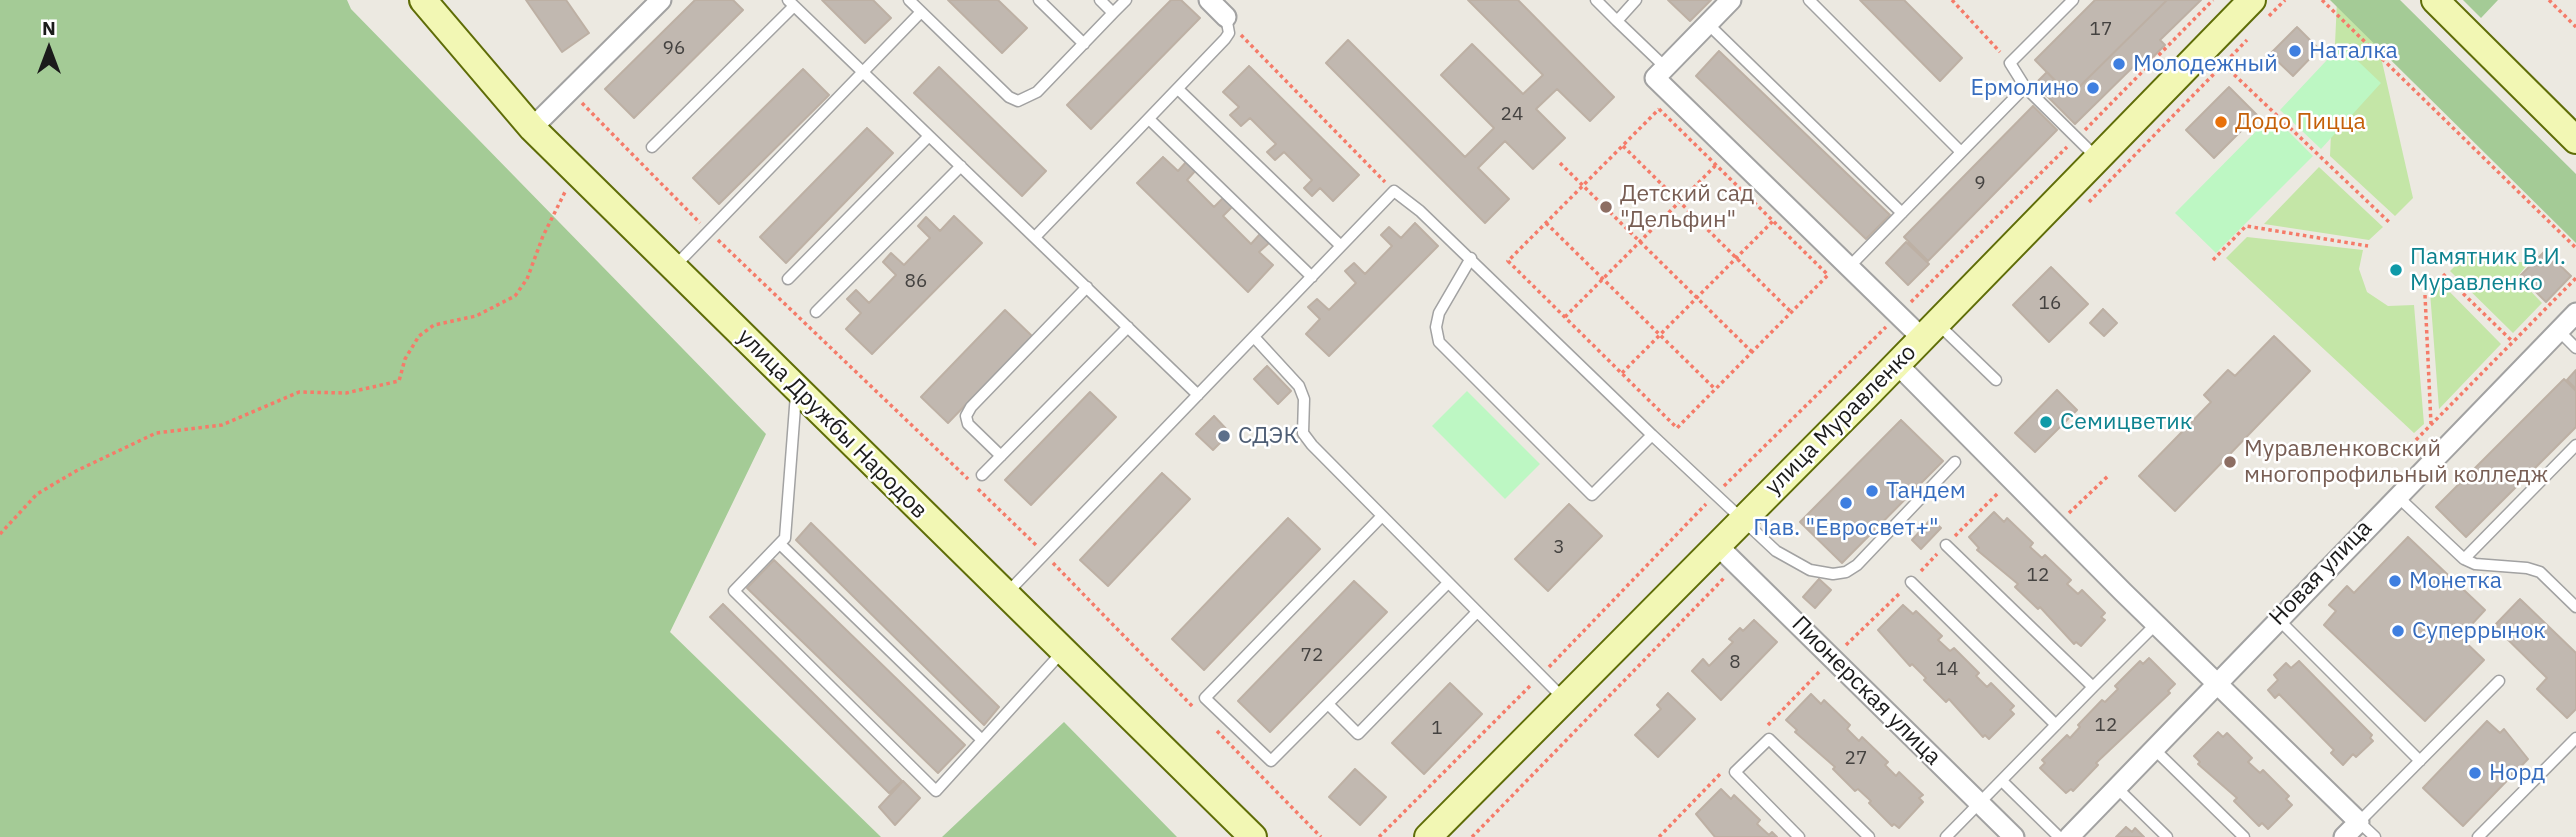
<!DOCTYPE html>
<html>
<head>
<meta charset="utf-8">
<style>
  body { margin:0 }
  #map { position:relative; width:2576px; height:837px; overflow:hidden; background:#ece9e1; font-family:"IBM Plex Sans",sans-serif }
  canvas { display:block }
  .north { position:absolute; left:14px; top:14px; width:70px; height:70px; -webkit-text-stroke:5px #fff; paint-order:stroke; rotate:0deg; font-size:19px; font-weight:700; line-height:28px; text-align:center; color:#1b1b1b }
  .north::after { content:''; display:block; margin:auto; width:24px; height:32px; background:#1b1b1b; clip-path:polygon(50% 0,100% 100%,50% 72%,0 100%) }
</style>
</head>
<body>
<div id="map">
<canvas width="2576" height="837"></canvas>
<div class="north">N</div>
</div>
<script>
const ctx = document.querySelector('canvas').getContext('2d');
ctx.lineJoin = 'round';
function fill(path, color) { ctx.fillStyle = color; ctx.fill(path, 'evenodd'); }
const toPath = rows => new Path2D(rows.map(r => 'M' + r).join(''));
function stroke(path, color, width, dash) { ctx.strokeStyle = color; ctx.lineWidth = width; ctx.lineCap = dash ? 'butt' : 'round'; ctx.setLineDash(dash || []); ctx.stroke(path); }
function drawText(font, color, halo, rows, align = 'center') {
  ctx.font = font + ' "IBM Plex Sans",sans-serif'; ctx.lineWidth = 5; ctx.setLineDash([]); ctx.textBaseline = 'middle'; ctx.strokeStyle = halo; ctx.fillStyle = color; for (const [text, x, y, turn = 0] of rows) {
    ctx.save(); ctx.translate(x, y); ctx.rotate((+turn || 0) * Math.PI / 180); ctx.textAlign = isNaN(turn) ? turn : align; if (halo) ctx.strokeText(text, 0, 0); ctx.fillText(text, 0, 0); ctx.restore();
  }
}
const grass = toPath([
  [2337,0,2368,0,2413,198,2395,216,2330,156],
  [2319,167,2383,227,2369,240,2264,224],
  [2247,237,2363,250,2359,269,2367,292,2388,306,2414,305,2424,424,2414,433,2226,258],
  [2465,256,2529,263,2517,277,2542,303,2513,333,2450,271],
  [2439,281,2501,344,2439,409,2430,292]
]);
const forest = toPath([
  [0,0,347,0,351,9,766,434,670,632,881,837,0,837],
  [2330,0,2400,0,2576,174,2576,243],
  [2463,0,2498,0,2481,18],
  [1064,722,1177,837,942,837]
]);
const park = toPath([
  [2341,45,2381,83,2321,149,2280,110],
  [2272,115,2313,156,2216,253,2175,213],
  [1467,391,1540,464,1505,499,1432,426]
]);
const building = toPath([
  [526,0,566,0,589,33,562,52,526,0],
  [695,0,733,0,743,10,634,118,605,89,695,0],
  [822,0,873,0,891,18,865,43,822,0],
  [948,0,998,0,1027,28,1002,53,948,0],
  [1171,0,1181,0,1200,18,1091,129,1067,105,1171,0],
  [1468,0,1518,0,1614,97,1590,121,1557,89,1536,109,1565,138,1533,169,1505,141,1478,168,1509,199,1485,223,1326,63,1348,40,1465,157,1494,128,1441,75,1472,44,1523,94,1543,75,1468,0],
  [1668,0,1711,0,1690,21,1668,0],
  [1860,0,1904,0,1962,58,1940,81,1860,0],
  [2095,0,2167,0,2070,96,2035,60,2095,0],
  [2167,0,2201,0,2160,40,2165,45,2143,67,2138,62,2075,124,2035,84,2047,72,2070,96,2167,0],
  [2297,27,2319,49,2293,76,2270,54,2297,27],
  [1719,51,1890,215,1866,239,1696,76,1719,51],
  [1249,66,1359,175,1333,201,1320,188,1312,196,1304,188,1312,180,1284,152,1275,160,1267,152,1276,144,1250,118,1241,126,1230,115,1239,107,1223,92,1249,66],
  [939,67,1046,171,1022,196,914,93,939,67],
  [803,69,829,95,719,204,693,178,803,69],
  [2229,87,2257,115,2214,158,2186,130,2229,87],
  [2033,106,2057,130,1928,261,1904,237,2033,106],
  [867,128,893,153,786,263,760,237,867,128],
  [1163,157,1178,171,1187,161,1196,170,1187,180,1214,207,1224,197,1233,206,1223,216,1251,244,1260,234,1269,243,1259,252,1273,265,1248,292,1137,183,1163,157],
  [954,216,982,243,872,354,846,329,861,313,847,299,856,290,869,303,896,275,883,262,891,253,904,265,930,238,918,226,926,217,940,231,954,216],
  [1415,223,1438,246,1329,356,1306,334,1320,319,1308,307,1317,299,1329,310,1356,283,1345,271,1354,263,1365,274,1392,246,1381,235,1389,227,1401,238,1415,223],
  [1906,242,1929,264,1908,285,1886,263,1906,242],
  [2545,251,2571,276,2546,302,2520,276,2545,251],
  [2051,267,2088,304,2049,342,2013,305,2051,267],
  [2103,309,2117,323,2104,336,2090,323,2103,309],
  [1005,310,1032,336,948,423,921,397,1005,310],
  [2274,336,2310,371,2175,511,2139,476,2211,402,2204,395,2228,370,2235,376,2274,336],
  [1267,366,1291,391,1278,404,1254,379,1267,366],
  [2576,370,2576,389,2567,380,2576,370],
  [2564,379,2576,391,2576,427,2466,537,2436,507,2564,379],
  [2057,390,2077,410,2035,452,2015,433,2057,390],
  [1090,392,1116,417,1031,505,1005,480,1090,392],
  [1214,416,1230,433,1213,450,1196,434,1214,416],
  [1901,420,1943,461,1842,563,1800,522,1901,420],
  [1162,473,1190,499,1108,586,1080,560,1162,473],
  [1569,504,1602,536,1548,591,1515,559,1569,504],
  [1994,512,2004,522,2007,518,2033,543,2030,547,2042,558,2045,555,2071,580,2067,584,2078,594,2082,590,2105,613,2101,617,2105,620,2081,646,2076,642,2074,644,2040,607,2038,609,2015,587,2018,584,1977,550,1979,548,1969,537,1994,512],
  [1288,518,1320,549,1204,670,1172,639,1288,518],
  [1931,519,1941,528,1921,549,1912,540,1931,519],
  [811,523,999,707,984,725,796,540,811,523],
  [2408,537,2485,610,2460,637,2484,660,2425,721,2324,625,2336,611,2329,605,2347,586,2354,593,2408,537],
  [774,560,965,745,938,773,747,588,774,560],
  [1819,579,1831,590,1815,608,1803,597,1819,579],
  [1354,581,1387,612,1270,732,1238,701,1354,581],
  [2520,599,2576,653,2576,709,2567,718,2537,689,2547,678,2494,626,2520,599],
  [723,604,902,781,889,793,710,617,723,604],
  [1903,605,1913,614,1916,611,1942,636,1938,640,1950,651,1954,648,1979,673,1976,676,1987,687,1991,683,2014,706,2010,710,2014,714,1989,739,1985,735,1983,737,1949,699,1946,702,1924,680,1926,678,1912,664,1910,666,1878,630,1903,605],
  [1754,620,1777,642,1721,700,1692,671,1703,659,1709,666,1733,642,1729,639,1740,628,1743,631,1754,620],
  [2149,658,2175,684,2168,691,2170,693,2096,763,2098,765,2073,791,2071,789,2066,793,2040,768,2045,763,2042,760,2067,735,2070,738,2080,727,2078,725,2102,700,2105,702,2118,689,2115,686,2140,661,2143,664,2149,658],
  [2299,661,2372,735,2370,738,2373,741,2356,757,2353,754,2343,765,2331,753,2334,750,2279,694,2275,698,2268,690,2278,680,2274,675,2286,663,2291,668,2299,661],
  [1450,683,1482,714,1424,774,1392,743,1450,683],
  [1668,693,1695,719,1658,757,1635,735,1661,709,1657,705,1668,693],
  [1811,694,1821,704,1824,700,1850,725,1847,729,1859,741,1862,737,1888,762,1885,765,1896,776,1899,772,1923,795,1919,798,1923,802,1899,828,1894,824,1892,826,1869,803,1871,801,1858,789,1855,791,1833,769,1835,767,1795,732,1797,730,1786,720,1811,694],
  [2487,721,2500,733,2504,729,2528,759,2463,826,2423,788,2487,721],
  [2218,732,2223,737,2227,733,2252,758,2248,762,2260,773,2263,770,2289,796,2286,799,2292,805,2268,829,2262,823,2259,826,2234,801,2237,798,2198,764,2200,762,2194,756,2218,732],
  [1355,769,1386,797,1360,825,1329,797,1355,769],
  [903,781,920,798,895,825,879,807,903,781],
  [1721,789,1731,799,1734,795,1760,820,1757,824,1769,835,1772,832,1777,837,1715,837,1696,814,1721,789],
  [2126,827,2132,832,2135,828,2144,837,2116,837,2126,827]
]);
const path = toPath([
  [1952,0,2000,52],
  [2322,0,2576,248],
  [2549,0,2576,27],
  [2269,16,2285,0],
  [1241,35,1385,182],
  [2224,65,2390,223],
  [582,103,700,223],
  [1659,109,1828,275,1677,428,1508,261,1659,109],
  [2085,130,2213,0],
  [1623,146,1791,312],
  [1560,163,1752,352],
  [2089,202,2247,40],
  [1546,223,1715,389],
  [718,240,968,479],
  [2213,260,2246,226,2368,246],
  [2443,274,2513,342],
  [2425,295,2431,424],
  [1911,302,2067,147],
  [1565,317,1716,165],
  [1622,373,1773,221],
  [2411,445,2576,278],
  [1724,486,1886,327],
  [978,489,1036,545],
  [2069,513,2108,476],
  [0,534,37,494,76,471,156,433,222,425,299,392,346,393,399,381,405,359,419,336,434,325,476,316,515,296,527,279,543,236,565,192],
  [1955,536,1999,492],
  [1053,563,1194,708],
  [1921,571,1937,554],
  [1846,645,1901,592],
  [1549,667,1706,504],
  [1768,725,1821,670],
  [1217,731,1321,837],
  [1379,837,1531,685],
  [1472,837,1725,577],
  [1659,837,1721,773]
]);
const lane = toPath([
  [788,0,1198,395],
  [909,0,1009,97,1018,101,1037,92,1113,13],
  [1039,0,1084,44],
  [1100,0,1113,13,1126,0],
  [1596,0,1617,21],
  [1636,0,1617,21,1665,67],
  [1809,0,1961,152],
  [1708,24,1902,213],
  [2025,87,2097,158],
  [1178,89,1341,246],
  [1149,119,1312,277],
  [652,147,794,6],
  [1035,237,1225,39,1229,33,1226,17],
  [1471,258,1439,313,1436,327,1439,342,1592,495,1652,435,1776,551,1810,570,1833,574,1846,572,1857,565,1955,462],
  [675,266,921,12],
  [1849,267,2025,87,2010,63,2073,0],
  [788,279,929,136],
  [816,312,961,166],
  [1939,325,1996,380],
  [2559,331,2576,348],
  [1254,337,1299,386,1304,399,1303,433,1312,445,1563,698],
  [796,394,785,538,734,591,936,791,1063,651],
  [1001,456,968,424,966,416,971,407,1087,287],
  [982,475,1128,327],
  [2397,496,2464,559,2576,445],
  [1381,517,1205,698,1271,761,1447,584],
  [780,544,982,740],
  [2464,559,2475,564,2527,568,2540,572,2576,607],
  [1911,582,2056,725],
  [1008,592,1394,191,1420,211,1652,435],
  [2278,619,2420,761],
  [2093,687,2156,624],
  [1328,704,1358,734,1476,613],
  [2154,749,2244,837],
  [2002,781,2059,837],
  [2117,788,2167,837],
  [1799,837,1735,772,1769,739,1869,837],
  [1946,837,2093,687,1946,545],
  [2375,837,2359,822,2499,681],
  [2478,837,2576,738]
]);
const street = toPath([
  [1209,0,1226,17],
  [1731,0,1655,78,1922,338],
  [532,128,661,0],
  [1897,364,2123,592,2359,822,2344,837],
  [1717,545,2014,837],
  [2069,837,2576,313]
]);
const secondary = toPath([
  [423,0,532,128,1253,837],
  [2435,0,2576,140],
  [1428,837,1866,396,2252,0]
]);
const markers = [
  [2295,51,7,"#3f7fe0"],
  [2119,64,7,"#3f7fe0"],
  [2093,88,7,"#3f7fe0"],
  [2221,122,7,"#e8710a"],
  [1606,207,7,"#8d6e63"],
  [2396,270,7,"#0f9aa8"],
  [2046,422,7,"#0f9aa8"],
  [1224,436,7,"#5c6f8a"],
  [2230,462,7,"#8d6e63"],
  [1872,491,7,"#3f7fe0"],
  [1846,503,7,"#3f7fe0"],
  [2395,581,7,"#3f7fe0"],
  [2398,631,7,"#3f7fe0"],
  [2475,773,7,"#3f7fe0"]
];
const numberNames = [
  ["17",2101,30],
  ["96",674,49],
  ["24",1512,115],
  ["9",1980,184],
  ["86",916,282],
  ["16",2050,304],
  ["3",1559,548],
  ["12",2038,576],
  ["72",1312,656],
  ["8",1735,663],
  ["14",1947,670],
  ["12",2106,726],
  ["1",1437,729],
  ["27",1856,759]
];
const shopNames = [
  ["Наталка",2309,51],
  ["Молодежный",2133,64],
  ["Ермолино",2079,88,"right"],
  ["Тандем",1886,491],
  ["Пав. \"Евросвет+\"",1846,528,"center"],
  ["Монетка",2409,581],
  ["Суперрынок",2412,631],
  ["Норд",2489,773]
];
const foodNames = [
  ["Додо Пицца",2235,122]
];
const educationNames = [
  ["Детский сад",1620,194],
  ["\"Дельфин\"",1620,220],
  ["Муравленковский",2244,449],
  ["многопрофильный колледж",2244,475]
];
const cultureNames = [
  ["Памятник В.И.",2410,257],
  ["Муравленко",2410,283],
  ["Семицветик",2060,422]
];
const streetNames = [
  ["улица Муравленко",1841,420,-45],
  ["улица Дружбы Народов",832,424,45],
  ["Новая улица",2321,573,-46],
  ["Пионерская улица",1866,691,45]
];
const serviceNames = [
  ["СДЭК",1238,436]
];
fill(grass, '#c4e6a7');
fill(forest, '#a4cb96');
fill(park, '#bdf7c3');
fill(building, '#c1b8b0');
stroke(building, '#bdb0a4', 2);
stroke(lane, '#a2a2a2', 13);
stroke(street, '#a2a2a2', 23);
stroke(secondary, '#5f6d08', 30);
stroke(path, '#f57b69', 3.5, [3.5, 3.5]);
stroke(lane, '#fff', 10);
stroke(street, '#fff', 19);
stroke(secondary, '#f2f7b4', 26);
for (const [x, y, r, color] of markers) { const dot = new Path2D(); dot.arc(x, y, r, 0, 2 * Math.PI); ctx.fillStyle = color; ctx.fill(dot); stroke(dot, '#fff', 2.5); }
drawText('19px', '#444240', null, numberNames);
drawText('23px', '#366cbe', '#fff', shopNames, 'left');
drawText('23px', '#c56008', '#fff', foodNames, 'left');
drawText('23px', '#785e54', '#fff', educationNames, 'left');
drawText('23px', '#0d838f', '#fff', cultureNames, 'left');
drawText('23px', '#1b1b1b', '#fff', streetNames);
drawText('23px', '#4e5e75', '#fff', serviceNames, 'left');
</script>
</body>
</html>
